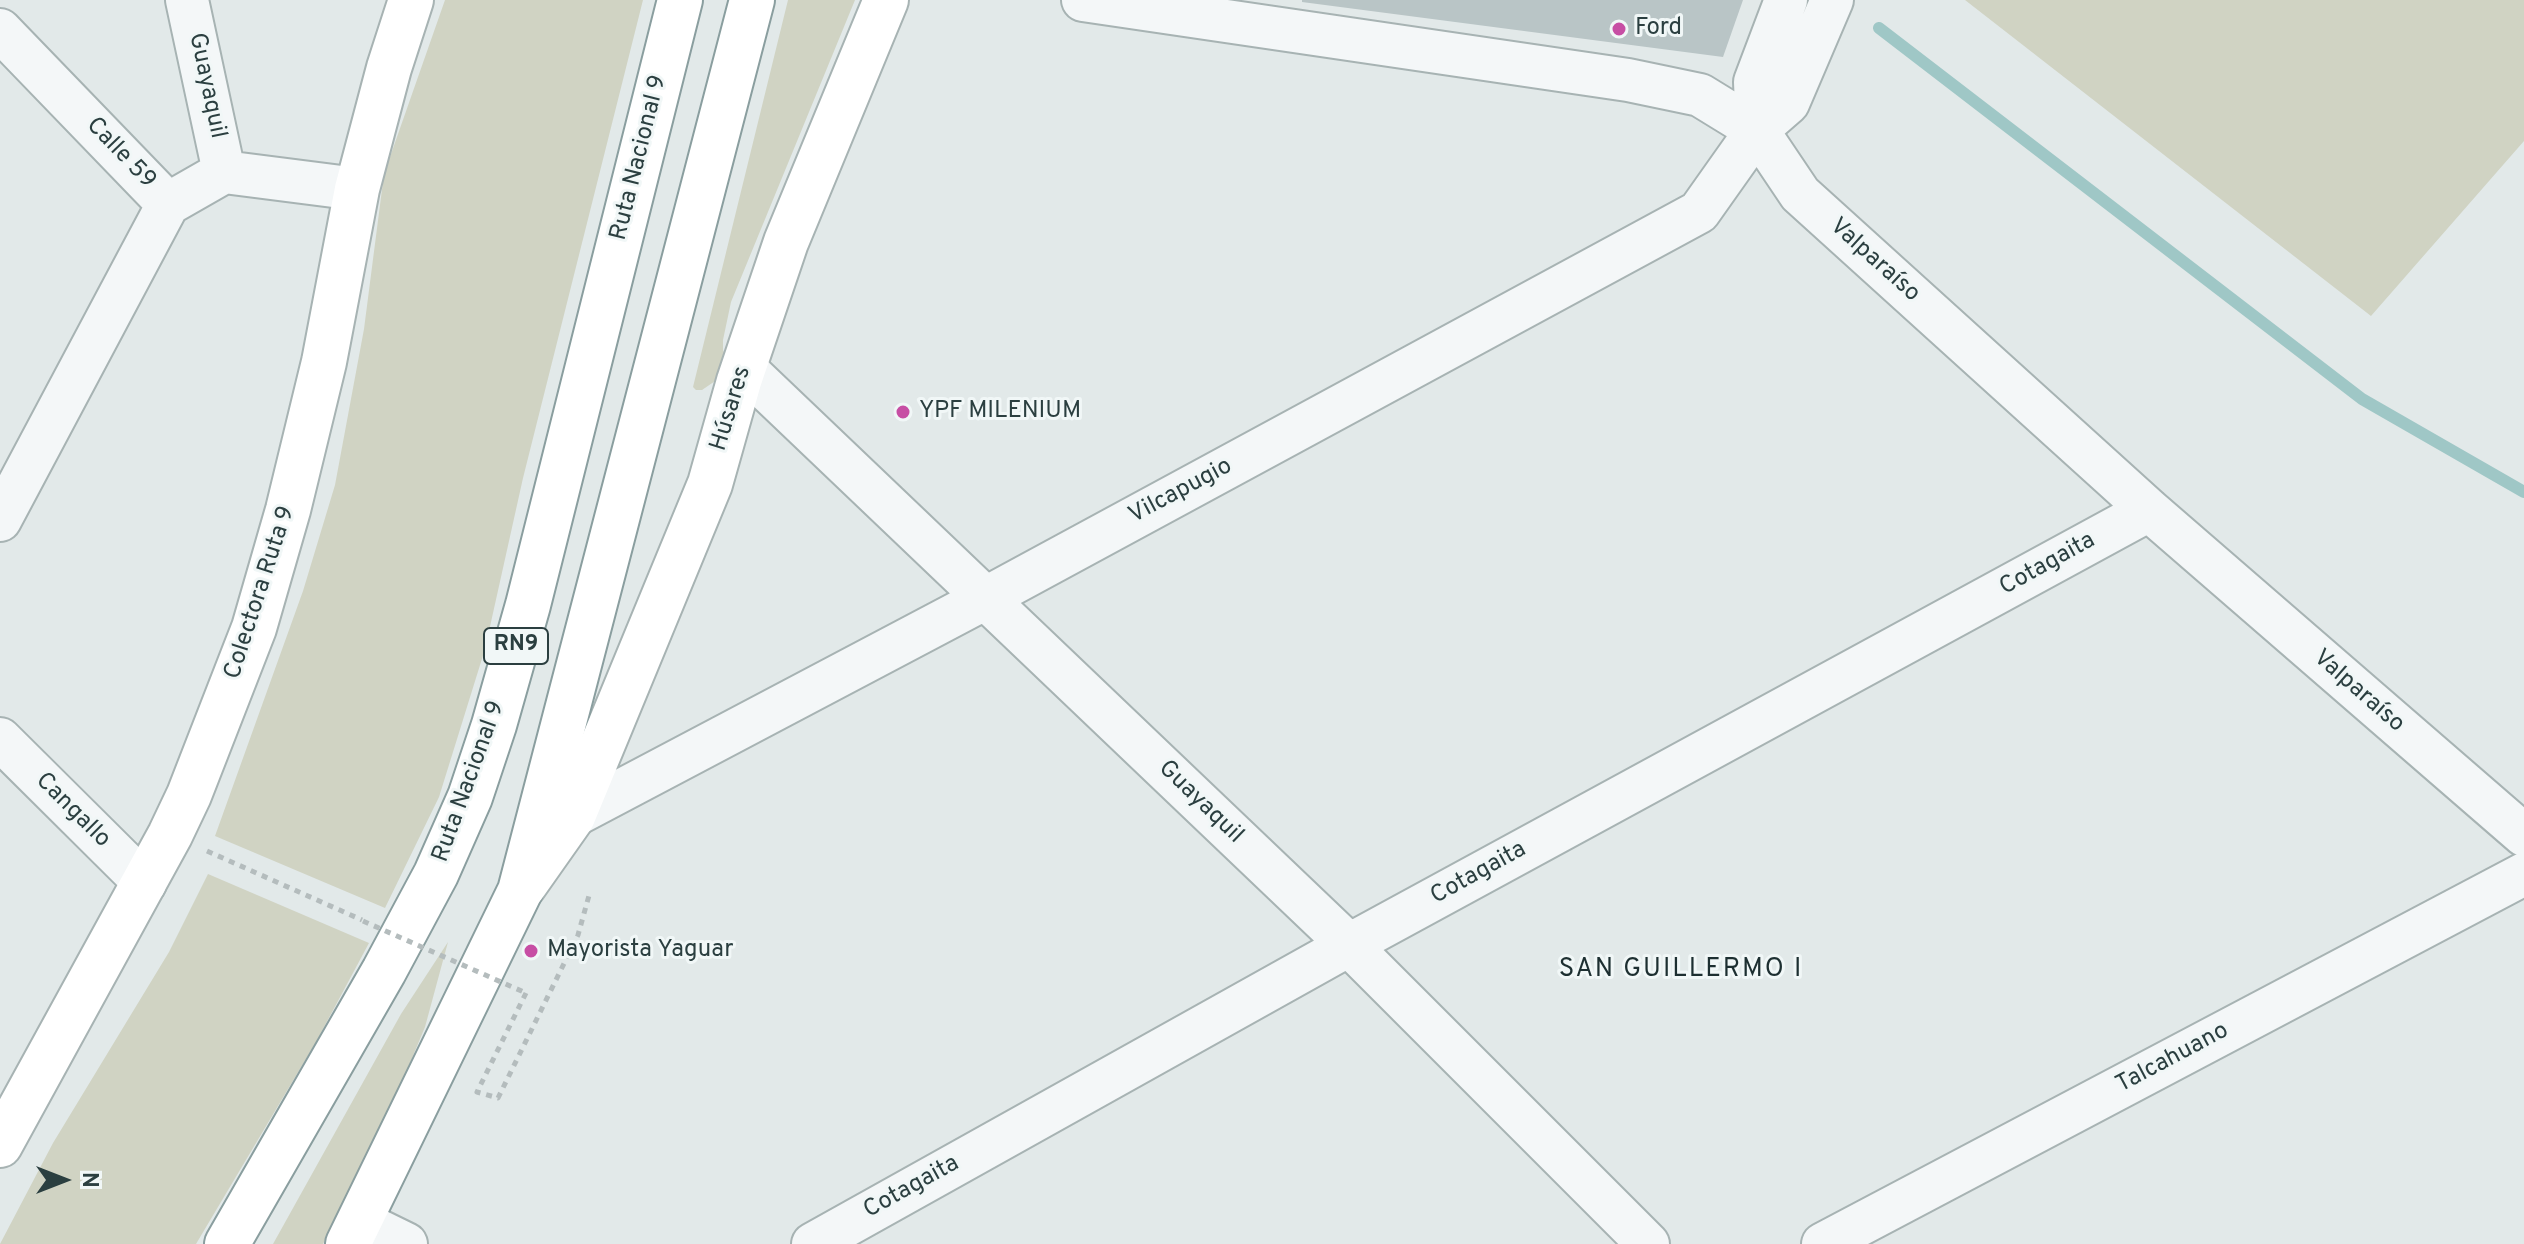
<!DOCTYPE html>
<html>
<head>
<meta charset="utf-8">
<style>
  body { margin:0 }
  #map { position:relative; width:2524px; height:1244px; overflow:hidden; background:#e2e9e9; font-family:Overpass,sans-serif }
  canvas { display:block }
  .north { position:absolute; left:24px; top:1140px; width:80px; height:80px; -webkit-text-stroke:6px #f1f7f7; paint-order:stroke; rotate:90deg; font-size:22px; font-weight:700; line-height:32px; text-align:center; color:#2b3f40 }
  .north::after { content:''; display:block; margin:auto; width:28px; height:36px; background:#2b3f40; clip-path:polygon(50% 0,100% 100%,50% 72%,0 100%) }
</style>
</head>
<body>
<div id="map">
<canvas width="2524" height="1244"></canvas>
<div class="north">N</div>
</div>
<script>
const ctx = document.querySelector('canvas').getContext('2d');
ctx.lineJoin = 'round';
function fill(path, color) { ctx.fillStyle = color; ctx.fill(path, 'evenodd'); }
const toPath = rows => new Path2D(rows.map(r => 'M' + r).join(''));
function stroke(path, color, width, dash) { ctx.strokeStyle = color; ctx.lineWidth = width; ctx.lineCap = dash ? 'butt' : 'round'; ctx.setLineDash(dash || []); ctx.stroke(path); }
function drawText(font, color, halo, rows, align = 'center') {
  ctx.font = font + ' Overpass,sans-serif'; ctx.lineWidth = 6; ctx.setLineDash([]); ctx.textBaseline = 'middle'; ctx.strokeStyle = halo; ctx.fillStyle = color; for (const [text, x, y, turn = 0] of rows) {
    ctx.save(); ctx.translate(x, y); ctx.rotate((+turn || 0) * Math.PI / 180); ctx.textAlign = isNaN(turn) ? turn : align; if (halo) ctx.strokeText(text, 0, 0); ctx.fillText(text, 0, 0); ctx.restore();
  }
}
const green = toPath([
  [445,0,643,0,523,478,485,649,439,797,385,908,215,836,303,591,335,485,364,329,384,174],
  [788,0,855,0,731,302,723,340,723,350,728,361,721,377,702,390,696,390,693,387],
  [1965,0,2524,0,2524,141,2371,316],
  [208,874,369,943,316,1042,196,1244,0,1244,53,1143,169,952],
  [448,942,425,1027,392,1106,323,1244,273,1244,401,1014]
]);
const stream = toPath([
  [1879,28,2362,399,2524,492]
]);
const building = toPath([
  [1302,0,1743,0,1723,57,1302,2]
]);
const path = toPath([
  [207,851,362,920],
  [526,993,477,1092,498,1098,578,935,590,892]
]);
const street = toPath([
  [187,0,224,172],
  [1083,0,1628,80,1700,95,1757,130,1800,194,2149,510,2524,835],
  [0,30,168,204,224,172,357,189],
  [1757,130,1755,82,1786,0],
  [744,368,1349,945,1648,1244],
  [0,520,168,204],
  [0,739,145,883],
  [573,816,986,598,1699,212,1757,130,1788,103,1832,0],
  [359,1221,406,1244],
  [813,1244,1349,945,2149,510],
  [1823,1244,2524,874]
]);
const secondary = toPath([
  [523,887,573,816,710,484,739,381,786,242,886,0],
  [0,1145,170,835,189,795,254,628,288,510,324,362,357,189,389,68,411,0]
]);
const highway = toPath([
  [227,1244,384,971,436,874,470,797,494,725,528,605,680,0],
  [348,1244,520,891,752,0]
]);
const pathBridge = toPath([
  [363,921,526,993]
]);
const markers = [
  [1619,29,8,"#c74ea4"],
  [903,412,8,"#c74ea4"],
  [531,951,8,"#c74ea4"]
];
const shields = [
  [516,646,64]
];
const shieldNames = [
  ["RN9",516,646]
];
const poiNames = [
  ["Ford",1635,29],
  ["YPF MILENIUM",919,412],
  ["Mayorista Yaguar",547,951]
];
const streetNames = [
  ["Guayaquil",206,86,78],
  ["Calle 59",120,154,46],
  ["Ruta Nacional 9",640,158,-76],
  ["Valparaíso",1874,261,42],
  ["Húsares",732,409,-73],
  ["Vilcapugio",1181,492,-28],
  ["Cotagaita",2048,565,-29],
  ["Colectora Ruta 9",261,593,-72],
  ["Valparaíso",2358,692,41],
  ["Ruta Nacional 9",470,782,-70],
  ["Guayaquil",1200,803,44],
  ["Cangallo",72,811,45],
  ["Cotagaita",1479,874,-29],
  ["Talcahuano",2173,1059,-28],
  ["Cotagaita",912,1188,-29]
];
const neighbourhoodNames = [
  ["SAN GUILLERMO I",1681,971]
];
fill(green, '#d0d3c3');
stroke(stream, '#9fc7c6', 12);
fill(building, '#b9c5c6');
stroke(street, '#a7b3b3', 46);
stroke(secondary, '#a7b3b3', 48);
stroke(highway, '#8a9e9f', 48);
stroke(path, '#b4bcbd', 5, [6, 6]);
stroke(street, '#f4f7f8', 42);
stroke(secondary, '#fff', 44);
stroke(highway, '#fff', 44);
stroke(pathBridge, '#b4bcbd', 5, [6, 6]);
for (const [x, y, r, color] of markers) { const dot = new Path2D(); dot.arc(x, y, r, 0, 2 * Math.PI); ctx.fillStyle = color; ctx.fill(dot); stroke(dot, '#f1f7f7', 3); }
for (const [x, y, w] of shields) { const box = new Path2D(); box.roundRect(x - w / 2, y - 18, w, 36, 6); ctx.fillStyle = '#f1f7f7'; ctx.fill(box); stroke(box, '#2b3f40', 2); }
drawText('bold 22px', '#2b3f40', null, shieldNames);
drawText('24px', '#2b3f40', '#f1f7f7', poiNames, 'left');
drawText('24px', '#2b3f40', '#f1f7f7', streetNames);
ctx.letterSpacing = '2px';
drawText('26px', '#1d2f31', '#f1f7f7', neighbourhoodNames);
ctx.letterSpacing = '0px';
</script>
</body>
</html>
